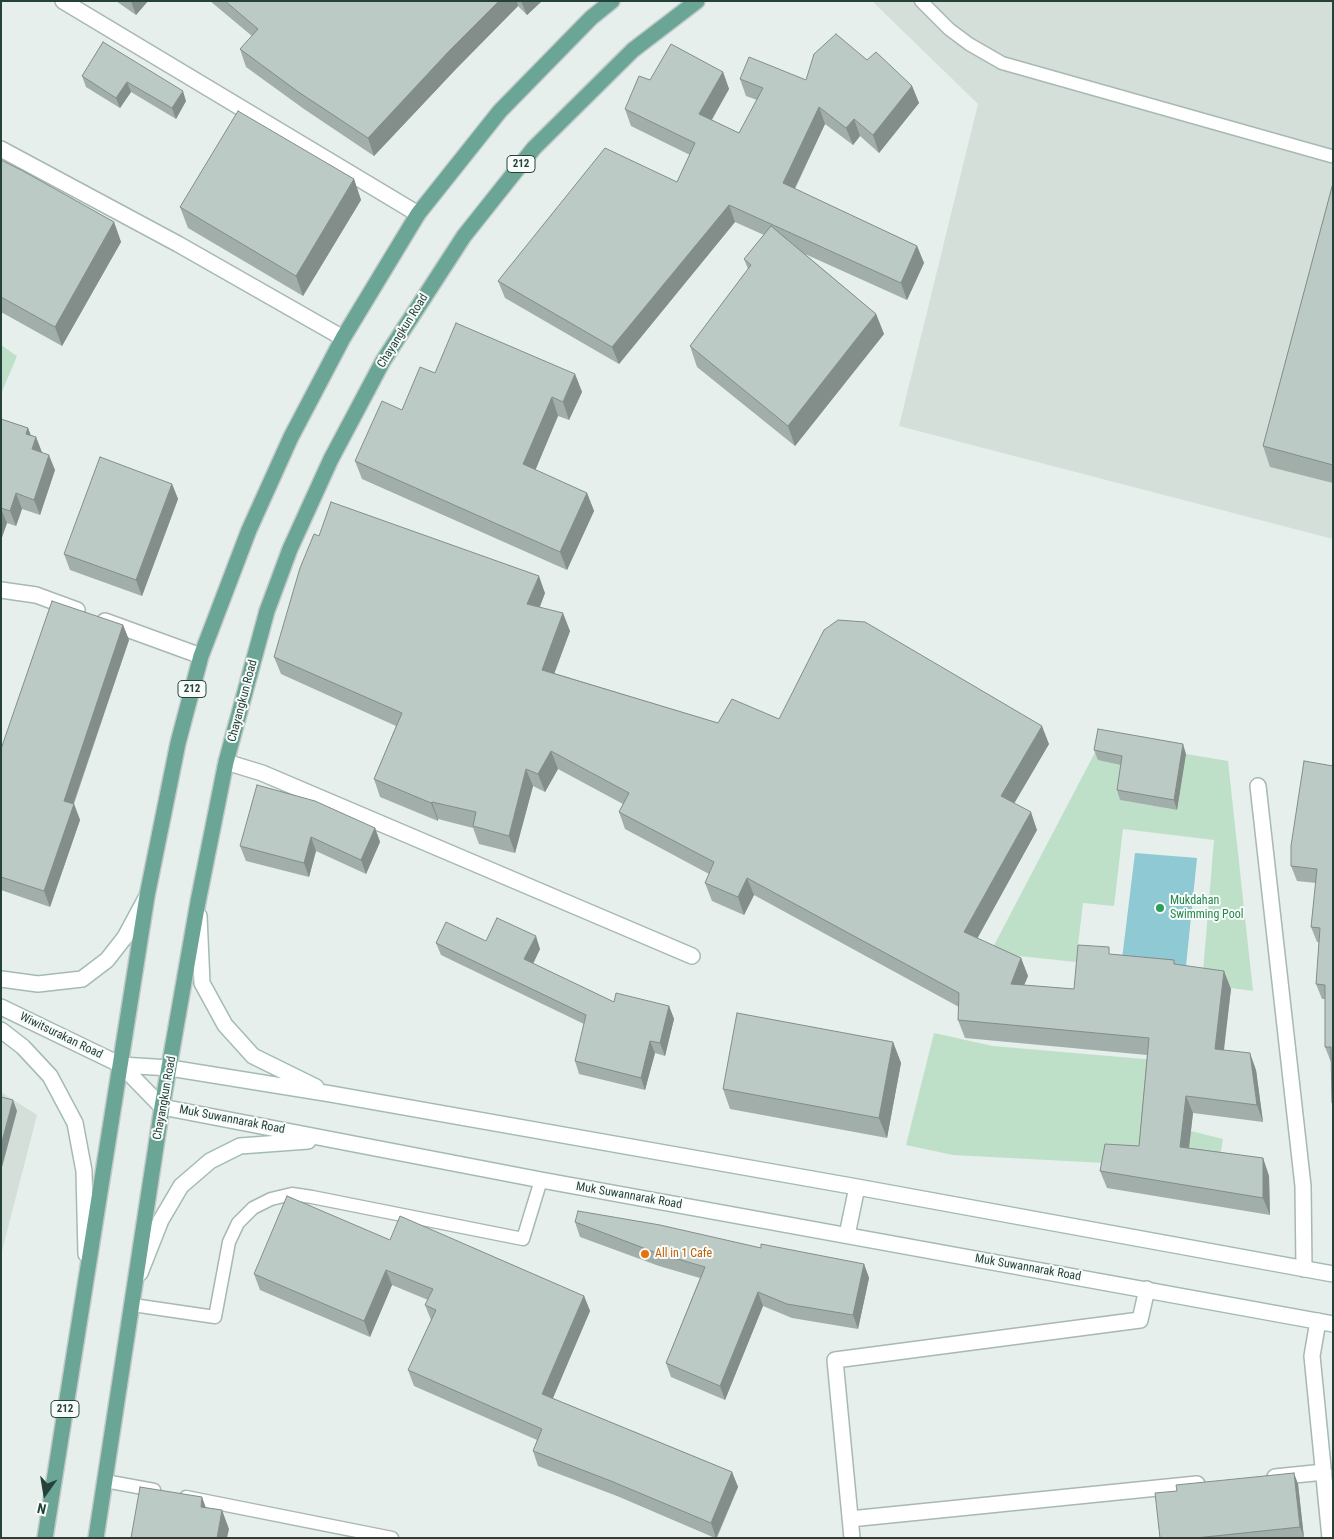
<!DOCTYPE html>
<html>
<head>
<meta charset="utf-8">
<style>
  body { margin:0 }
  #map { position:relative; width:1334px; height:1539px; overflow:hidden; background:#e6efeb; font-family:"Roboto Condensed",sans-serif }
  canvas { display:block }
  .frame { position:absolute; inset:0; border:2px solid #24423a; pointer-events:none }
  .north { position:absolute; left:20px; top:1469px; width:50px; height:50px; -webkit-text-stroke:4px #f7fbf9; paint-order:stroke; rotate:193deg; font-size:14px; font-weight:700; line-height:20px; text-align:center; color:#24423a }
  .north::after { content:''; display:block; margin:auto; width:18px; height:22px; background:#24423a; clip-path:polygon(50% 0,100% 100%,50% 72%,0 100%) }
</style>
</head>
<body>
<div id="map">
<canvas width="1334" height="1539"></canvas>
<div class="frame"></div>
<div class="north">N</div>
</div>
<script>
const ctx = document.querySelector('canvas').getContext('2d');
ctx.lineJoin = 'round';
function fill(path, color) { ctx.fillStyle = color; ctx.fill(path, 'evenodd'); }
const toPath = rows => new Path2D(rows.map(r => 'M' + r).join(''));
function stroke(path, color, width, dash) { ctx.strokeStyle = color; ctx.lineWidth = width; ctx.lineCap = dash ? 'butt' : 'round'; ctx.setLineDash(dash || []); ctx.stroke(path); }
function drawText(font, color, halo, rows, align = 'center') {
  ctx.font = font + ' "Roboto Condensed",sans-serif'; ctx.lineWidth = 4; ctx.setLineDash([]); ctx.textBaseline = 'middle'; ctx.strokeStyle = halo; ctx.fillStyle = color; for (const [text, x, y, turn = 0] of rows) {
    ctx.save(); ctx.translate(x, y); ctx.rotate((+turn || 0) * Math.PI / 180); ctx.textAlign = isNaN(turn) ? turn : align; if (halo) ctx.strokeText(text, 0, 0); ctx.fillText(text, 0, 0); ctx.restore();
  }
}
const built = toPath([
  [872,1,1333,1,1333,539,899,426,978,104],
  [1,1092,37,1115,1,1255]
]);
const green = toPath([
  [1,345,17,356,1,394],
  [1102,739,1126,766,1121,800,1177,810,1186,754,1228,761,1253,991,1202,984,1214,840,1123,829,1114,906,1083,903,1076,962,990,953],
  [934,1033,993,1046,1155,1060,1191,1131,1223,1139,1218,1169,953,1155,906,1145]
]);
const water = toPath([
  [1135,853,1197,858,1186,966,1122,959]
]);
const lane = toPath([
  [921,1,949,29,969,44,1002,63,1331,156],
  [133,1305,215,1317,229,1242,238,1223,253,1208,271,1199,292,1194,312,1197,523,1239,541,1180],
  [105,1481,154,1490],
  [186,1497,392,1538]
]);
const street = toPath([
  [63,1,418,214],
  [1,149,178,244,343,338],
  [1,590,36,595,77,610],
  [105,621,201,656],
  [226,762,262,773,692,956],
  [1258,786,1303,1186,1304,1269],
  [1318,1321,1312,1356,1330,1538],
  [1275,1477,1324,1472],
  [850,1519,1197,1484],
  [852,1538,835,1360,1140,1320,1147,1289]
]);
const secondary = toPath([
  [199,916,202,983,225,1025,253,1056,316,1087],
  [1,979,38,984,82,979,107,960,125,937,146,898],
  [1,1007,121,1065,162,1107,541,1180,1333,1324],
  [1,1030,23,1047,50,1076,75,1123,84,1171,86,1254],
  [121,1065,170,1068,331,1094,857,1187,1333,1274],
  [847,1235,857,1187],
  [140,1273,161,1220,181,1186,210,1161,240,1146,308,1141]
]);
const primary = toPath([
  [45,1538,147,896,178,743,201,656,249,530,291,437,343,338,418,214,500,111,591,18,612,1],
  [96,1538,162,1107,198,902,226,762,267,611,290,549,331,459,383,361,464,236,534,148,633,50,697,1]
]);
const wall = toPath([
  [116,1,148,1,136,15],
  [210,1,542,1,527,15,518,6,456,69,374,156,304,109,246,67,240,49,252,36],
  [103,42,186,101,176,119,131,92,120,108,86,87,82,76],
  [867,60,912,86,919,103,879,153,860,136,853,145,825,124,795,189,917,246,924,263,907,300,805,254,876,314,884,334,795,446,697,367,690,346,748,269,744,259,764,235,735,222,619,364,505,298,498,281,677,182,690,155,631,126,625,109,650,80,723,72,729,89,712,120,739,133,757,100,746,96,740,79,806,80],
  [1,160,114,222,121,242,62,346,1,312],
  [354,179,361,200,303,296,188,228,180,207],
  [1333,183,1333,483,1270,467,1263,446],
  [435,373,575,374,582,392,569,420,558,416,535,470,587,493,594,511,567,570,362,479,355,461],
  [1,419,28,428,31,435,36,437,42,452,55,470,40,515,22,509,16,526,7,523,1,540],
  [172,484,178,499,142,596,70,570,64,554],
  [319,536,545,593,540,607,570,631,554,673,718,723,779,719,1049,744,1014,803,1037,830,977,938,1021,958,1028,976,1024,985,1074,989,1112,954,1174,960,1175,964,1231,989,1223,1050,1256,1070,1263,1122,1193,1113,1189,1148,1263,1158,1269,1176,1270,1215,1107,1188,1100,1171,1139,1146,1147,1055,965,1038,958,1020,959,1007,754,895,744,915,712,901,705,883,709,874,625,829,619,812,623,804,558,769,545,792,533,786,515,853,479,844,473,828,438,819,438,821,380,797,374,779,396,726,281,674,274,657],
  [123,625,129,640,74,804,80,820,50,907,1,890,1,749],
  [1094,750,1186,754,1177,810,1120,800,1117,790,1121,765,1098,760],
  [1333,766,1333,1105,1332,1103,1331,1062,1325,1047,1325,999,1322,999,1316,984,1319,942,1317,942,1311,927,1316,883,1297,881,1291,866],
  [375,828,380,842,366,874,316,851,309,877,246,861,240,846],
  [486,941,540,949,533,964,614,1002,669,1006,674,1019,665,1056,655,1053,645,1090,579,1074,575,1061,584,1024,441,955,436,943],
  [893,1042,901,1063,887,1138,730,1109,723,1089],
  [575,1222,761,1248,864,1264,869,1278,858,1329,792,1318,763,1306,725,1400,671,1377,666,1363,700,1278,659,1266,580,1237],
  [390,1240,584,1296,590,1311,552,1398,732,1472,738,1487,717,1538,715,1538,617,1496,538,1466,533,1451,537,1440,414,1386,408,1370,431,1320,425,1305,428,1300,392,1285,370,1337,260,1290,254,1274],
  [1298,1484,1304,1538,1160,1538]
]);
const shadedWall = toPath([
  [131,1,148,1,136,15],
  [499,1,517,1,518,6,456,69,374,156,368,138,449,51],
  [521,1,542,1,527,15],
  [723,72,729,89,705,131,699,114],
  [127,82,131,92,120,108,116,98],
  [912,86,919,103,879,153,873,135],
  [183,91,186,101,176,119,172,108],
  [819,107,825,124,789,200,783,183],
  [854,119,860,136,853,145,846,128],
  [354,179,361,200,303,296,296,276],
  [729,205,735,222,619,364,612,347],
  [114,222,121,242,62,346,55,327],
  [917,246,924,263,907,300,901,283],
  [876,314,884,334,795,446,788,426],
  [575,374,582,392,569,420,563,402],
  [552,397,558,416,530,483,523,464],
  [28,428,33,443,26,434],
  [36,437,42,453,32,449],
  [49,455,55,470,40,515,34,500],
  [172,484,178,499,142,596,136,580],
  [16,493,22,509,16,526,10,511],
  [587,493,594,511,567,570,560,552],
  [1,509,7,523,1,540],
  [539,576,545,593,534,621,527,604],
  [563,613,570,631,549,688,542,670],
  [123,625,129,640,69,816,64,801],
  [1042,726,1049,744,1008,814,1001,796],
  [1183,744,1186,754,1177,810,1174,800],
  [551,751,558,769,545,792,538,774],
  [526,769,533,786,515,853,509,836],
  [432,802,438,819,438,821,431,803],
  [74,804,80,820,50,907,44,891],
  [1031,812,1037,830,971,950,964,932],
  [375,828,380,842,366,874,361,860],
  [311,837,316,851,309,877,304,863],
  [747,878,754,895,744,915,738,897],
  [536,936,540,949,529,972,524,959],
  [1021,958,1028,976,1017,1002,1011,984],
  [1224,971,1231,989,1222,1067,1215,1049],
  [669,1006,674,1019,665,1056,660,1043],
  [650,1041,655,1053,645,1090,641,1078],
  [893,1042,901,1063,887,1138,879,1118],
  [1250,1053,1256,1070,1263,1122,1257,1105],
  [1186,1096,1193,1113,1187,1164,1180,1147],
  [13,1100,17,1111,1,1171,1,1145],
  [1263,1158,1269,1176,1270,1215,1263,1198],
  [864,1264,869,1278,858,1329,853,1315],
  [386,1270,392,1285,370,1337,364,1321],
  [758,1292,763,1306,725,1400,720,1386],
  [584,1296,590,1311,548,1410,542,1394],
  [732,1472,738,1487,716,1538,711,1523],
  [1294,1473,1298,1484,1304,1538,1300,1527],
  [202,1497,209,1516,201,1507],
  [222,1510,229,1529,227,1538,217,1538]
]);
const building = toPath([
  [225,1,499,1,449,51,368,138,297,91,240,49,258,29,225,1],
  [836,34,867,60,876,52,912,86,873,135,854,119,846,128,819,107,783,183,917,246,901,283,729,205,612,347,498,281,605,148,677,182,695,143,625,109,639,76,650,80,671,44,723,72,699,114,739,133,763,88,740,79,749,57,806,80,814,54,836,34],
  [103,42,183,91,172,108,127,82,116,98,82,76,103,42],
  [238,111,354,179,296,276,180,207,238,111],
  [1,160,23,171,114,222,55,327,1,297,1,160],
  [1333,183,1333,465,1263,446,1333,183],
  [771,226,876,314,788,426,690,346,751,265,744,259,771,226],
  [456,323,575,374,563,402,552,397,523,464,587,493,560,552,355,461,382,401,402,410,420,367,435,373,456,323],
  [1,419,28,428,26,434,36,437,32,449,49,455,34,500,16,493,10,511,1,508,1,419],
  [100,457,172,484,136,580,64,554,100,457],
  [331,502,539,576,527,604,563,613,542,670,718,723,732,699,779,719,824,630,838,620,865,622,1042,726,1001,796,1031,812,964,932,1021,958,1011,984,1074,989,1078,945,1109,947,1109,954,1174,960,1174,964,1224,971,1215,1049,1250,1053,1257,1105,1186,1096,1180,1147,1263,1158,1263,1198,1100,1171,1105,1144,1139,1146,1149,1038,958,1020,959,993,747,878,738,897,705,883,714,862,619,812,629,793,551,751,538,774,526,769,509,836,473,826,476,812,432,802,431,803,374,779,402,713,274,657,300,568,314,534,319,536,331,502],
  [52,601,123,625,64,801,74,804,44,891,1,877,1,749,52,601],
  [1098,729,1183,744,1174,800,1117,790,1122,756,1094,750,1098,729],
  [1304,761,1333,766,1333,1103,1332,1103,1331,1047,1325,1047,1325,985,1316,984,1320,928,1311,927,1317,869,1291,866,1291,846,1304,761],
  [257,785,315,801,375,828,361,860,311,837,304,863,240,846,257,785],
  [497,918,536,936,524,959,614,1002,616,993,669,1006,660,1043,650,1041,641,1078,575,1061,586,1015,436,943,446,922,486,941,497,918],
  [737,1013,893,1042,879,1118,723,1089,737,1013],
  [1,1097,13,1100,1,1145,1,1097],
  [287,1196,390,1240,400,1216,584,1296,542,1394,732,1472,711,1523,611,1481,533,1451,542,1429,408,1370,436,1310,425,1305,433,1289,386,1270,364,1321,254,1274,287,1196],
  [578,1211,660,1225,761,1248,761,1244,864,1264,853,1315,787,1304,758,1292,720,1386,666,1363,705,1267,654,1252,575,1222,578,1211],
  [1294,1473,1300,1527,1196,1538,1160,1538,1155,1493,1177,1491,1176,1485,1294,1473],
  [140,1487,202,1497,201,1507,222,1510,217,1538,131,1538,140,1487]
]);
const markers = [
  [1160,908,5,"#2e9e5b"],
  [645,1254,5,"#e8710a"]
];
const shields = [
  [521,164,28],
  [192,689,28],
  [65,1409,28]
];
const shieldNames = [
  ["212",521,164],
  ["212",192,689],
  ["212",65,1409]
];
const streetNames = [
  ["Chayangkun Road",403,331,-58],
  ["Chayangkun Road",243,701,-75],
  ["Wiwitsurakan Road",61,1036,26],
  ["Chayangkun Road",165,1098,-80],
  ["Muk Suwannarak Road",232,1120,11],
  ["Muk Suwannarak Road",629,1196,10],
  ["Muk Suwannarak Road",1028,1268,10]
];
const leisureNames = [
  ["Mukdahan",1170,901],
  ["Swimming Pool",1170,915]
];
const foodNames = [
  ["All in 1 Cafe",655,1254]
];
fill(built, '#d4dfda');
fill(green, '#bfe0c8');
fill(water, '#8ec9d4');
stroke(lane, '#a8b8b2', 15);
stroke(street, '#a8b8b2', 18);
stroke(secondary, '#a4bbb3', 18);
stroke(primary, '#c2cac8', 18);
stroke(lane, '#fff', 12);
stroke(street, '#fff', 15);
stroke(secondary, '#fff', 15);
stroke(primary, '#6aa596', 15);
fill(wall, '#a1aea9');
fill(shadedWall, '#838d89');
fill(building, '#bbcac4');
stroke(building, '#838d89', 1);
for (const [x, y, r, color] of markers) { const dot = new Path2D(); dot.arc(x, y, r, 0, 2 * Math.PI); ctx.fillStyle = color; ctx.fill(dot); stroke(dot, '#f7fbf9', 2); }
for (const [x, y, w] of shields) { const box = new Path2D(); box.roundRect(x - w / 2, y - 8.5, w, 17, 4); ctx.fillStyle = '#f7fbf9'; ctx.fill(box); stroke(box, '#24423a', 1); }
drawText('bold 11px', '#24423a', null, shieldNames);
drawText('12px', '#24423a', '#f7fbf9', streetNames);
drawText('12px', '#27864d', '#f7fbf9', leisureNames, 'left');
drawText('12px', '#c56008', '#f7fbf9', foodNames, 'left');
</script>
</body>
</html>
